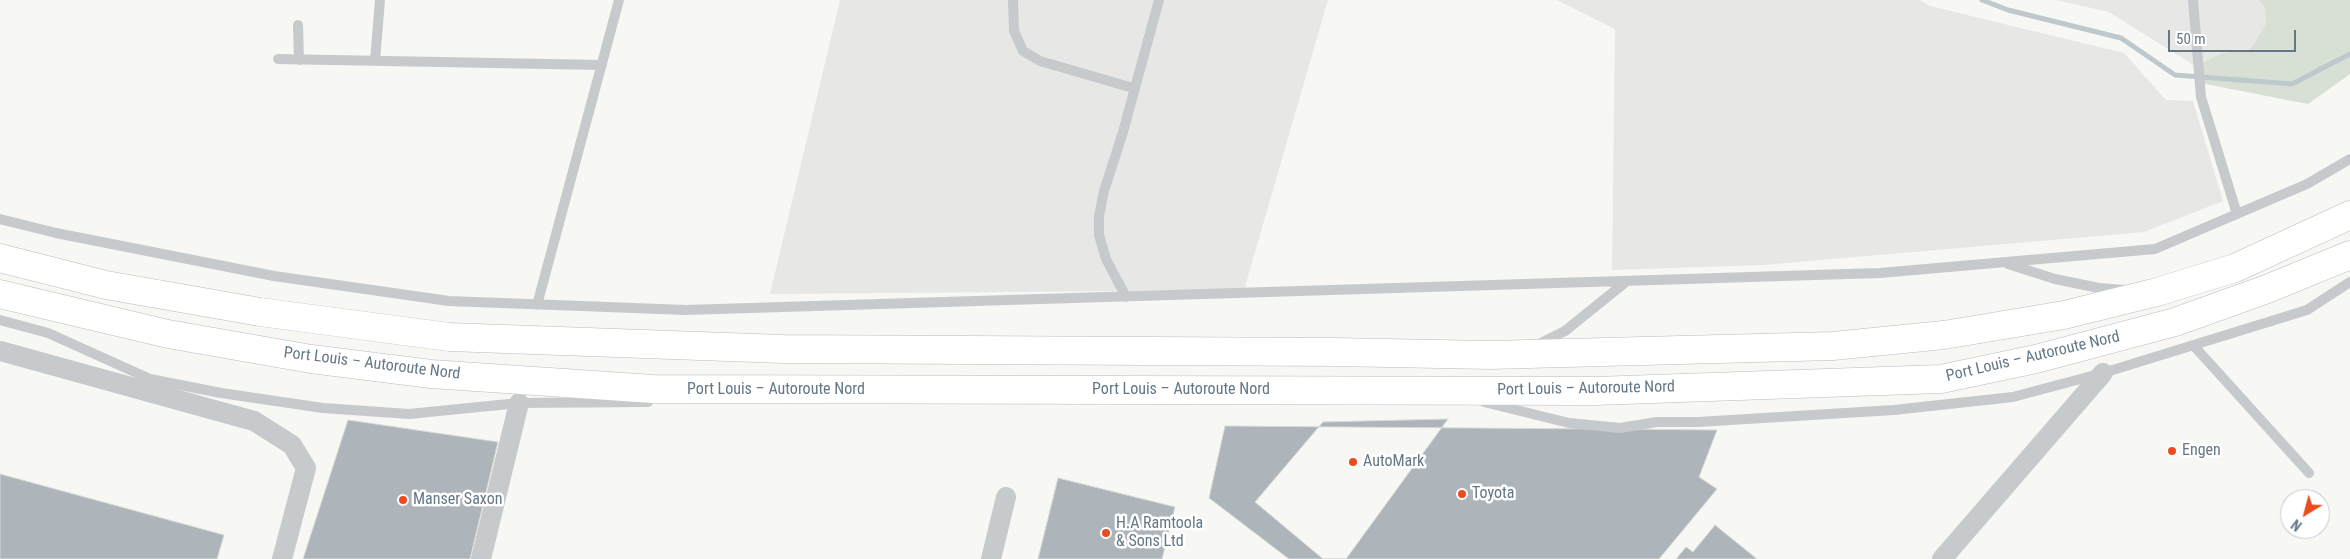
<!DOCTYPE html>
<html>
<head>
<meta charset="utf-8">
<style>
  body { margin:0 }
  #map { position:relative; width:2350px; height:559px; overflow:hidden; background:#f7f7f3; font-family:"Roboto Condensed",sans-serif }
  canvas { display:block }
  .north { position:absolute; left:2280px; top:489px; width:50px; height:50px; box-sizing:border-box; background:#fff; border:1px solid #c1c9cf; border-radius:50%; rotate:217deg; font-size:14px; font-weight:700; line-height:20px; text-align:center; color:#647786 }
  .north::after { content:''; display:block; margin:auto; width:18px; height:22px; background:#ec4b1e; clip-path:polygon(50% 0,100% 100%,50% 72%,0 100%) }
  .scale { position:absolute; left:2168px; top:30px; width:128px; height:22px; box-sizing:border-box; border:2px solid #647786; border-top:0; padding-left:6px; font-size:15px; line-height:18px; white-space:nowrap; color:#647786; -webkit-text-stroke:4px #fff; paint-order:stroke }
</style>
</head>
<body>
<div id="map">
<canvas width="2350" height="559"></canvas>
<div class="north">N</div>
<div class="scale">50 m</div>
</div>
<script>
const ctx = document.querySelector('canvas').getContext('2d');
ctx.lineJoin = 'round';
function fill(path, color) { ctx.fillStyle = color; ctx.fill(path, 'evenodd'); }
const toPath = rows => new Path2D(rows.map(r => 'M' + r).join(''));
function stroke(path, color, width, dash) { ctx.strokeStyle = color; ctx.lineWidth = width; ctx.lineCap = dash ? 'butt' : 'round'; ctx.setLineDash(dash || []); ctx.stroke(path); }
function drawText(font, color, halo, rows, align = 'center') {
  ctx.font = font + ' "Roboto Condensed",sans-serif'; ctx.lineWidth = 5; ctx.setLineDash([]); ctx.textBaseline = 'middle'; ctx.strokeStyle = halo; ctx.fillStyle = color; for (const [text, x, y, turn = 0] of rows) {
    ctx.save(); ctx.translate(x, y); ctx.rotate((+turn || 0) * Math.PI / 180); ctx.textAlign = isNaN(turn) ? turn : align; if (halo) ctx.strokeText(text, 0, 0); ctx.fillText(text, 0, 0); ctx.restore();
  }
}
const built = toPath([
  [840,0,1328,0,1244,290,770,294],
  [1557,0,1920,0,1930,6,2124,53,2166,100,2193,101,2223,201,2144,232,1763,265,1612,270,1615,29],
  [2056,0,2259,0,2265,9,2266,24,2250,51,2222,53,2195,66,2109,12]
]);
const green = toPath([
  [2259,0,2350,0,2350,74,2308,104,2195,82,2195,66,2222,53,2250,50,2266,24,2265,9]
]);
const stream = toPath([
  [1982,0,2008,10,2121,38,2175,75,2292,84,2350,54]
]);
const building = toPath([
  [1448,419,1346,559,1323,559,1255,502,1323,422,1448,419],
  [348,420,498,442,470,559,303,559,348,420],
  [1225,426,1717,430,1699,477,1717,489,1659,559,1289,559,1209,498,1225,426],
  [0,474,224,535,217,559,0,559,0,474],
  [1058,478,1175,507,1162,559,1038,559,1058,478],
  [1715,525,1757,559,1676,559,1686,547,1693,552,1715,525]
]);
const service = toPath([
  [1013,0,1014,31,1023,51,1040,61,1133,88],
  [2193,0,2201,97,2237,214],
  [298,25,299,60],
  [278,59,602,65],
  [375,61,380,0],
  [0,219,56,233,274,276,449,301,686,310,1880,273,2155,249,2307,184,2350,159],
  [2008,264,2055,279,2099,288,2125,290],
  [1126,297,1106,259,1099,235,1099,216,1104,191,1123,132,1159,0],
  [537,305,619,0],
  [0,320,48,333,150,379,221,393,323,408,409,414,519,403,648,402],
  [1537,345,1565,331,1627,281],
  [2194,346,2309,473],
  [1484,402,1569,423,1620,428,1657,422,1698,422,1894,410,2013,397,2103,373,2307,310,2350,282]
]);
const minor = toPath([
  [0,351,254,421,292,445,306,468,282,559],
  [481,559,519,403],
  [991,559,1006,497],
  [1942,559,2103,373]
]);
const trunk = toPath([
  [0,258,106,285,260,312,449,337,783,349,1335,352,1490,355,1833,346,1944,335,2064,315,2157,292,2235,268,2350,215],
  [0,294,168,334,311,359,431,374,653,389,1595,391,1941,379,2036,359,2175,322,2267,289,2350,255]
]);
const markers = [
  [2172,451,5,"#ec4b1e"],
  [1353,462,5,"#ec4b1e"],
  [1462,494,5,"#ec4b1e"],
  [403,500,5,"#ec4b1e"],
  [1106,533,5,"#ec4b1e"]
];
const streetNames = [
  ["Port Louis – Autoroute Nord",2033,357,-13],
  ["Port Louis – Autoroute Nord",372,364,7],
  ["Port Louis – Autoroute Nord",1586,389,-1],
  ["Port Louis – Autoroute Nord",776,390],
  ["Port Louis – Autoroute Nord",1181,390]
];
const poiNames = [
  ["Engen",2182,451],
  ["AutoMark",1363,462],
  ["Toyota",1472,494],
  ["Manser Saxon",413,500],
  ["H.A Ramtoola",1116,524],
  ["& Sons Ltd",1116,542]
];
fill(built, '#e7e8e6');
fill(green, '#d8dfd4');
stroke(stream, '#bdc9cd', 5);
fill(building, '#adb5bb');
stroke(building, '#d8d8d6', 1);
stroke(trunk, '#b8bcbf', 29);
stroke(service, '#c6cacd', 10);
stroke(minor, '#c6cacd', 20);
stroke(trunk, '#fff', 28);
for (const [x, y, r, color] of markers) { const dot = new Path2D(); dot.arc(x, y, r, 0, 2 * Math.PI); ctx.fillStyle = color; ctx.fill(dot); stroke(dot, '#fff', 2); }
drawText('16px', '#647786', '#fff', streetNames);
drawText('16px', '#647786', '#fff', poiNames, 'left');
</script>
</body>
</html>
